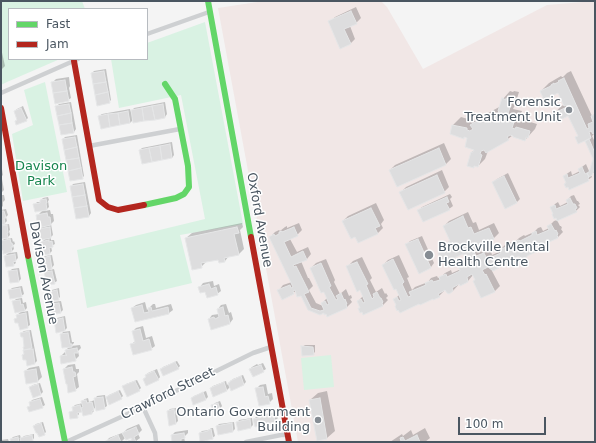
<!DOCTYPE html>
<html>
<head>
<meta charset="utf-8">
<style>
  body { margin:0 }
  #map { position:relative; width:596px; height:443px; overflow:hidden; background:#f4f4f4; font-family:"DejaVu Sans",sans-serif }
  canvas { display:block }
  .frame { position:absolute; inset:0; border:2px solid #4a5661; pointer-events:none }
  .legend { position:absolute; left:8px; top:8px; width:140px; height:52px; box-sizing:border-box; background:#fff; border:1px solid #b7bbc0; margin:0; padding:5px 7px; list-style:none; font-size:12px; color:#4a5661 }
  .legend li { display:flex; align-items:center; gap:8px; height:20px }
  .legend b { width:20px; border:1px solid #b7bbc0 }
  .scale { position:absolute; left:458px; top:417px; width:88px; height:18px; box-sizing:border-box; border:2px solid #4a5661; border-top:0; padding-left:5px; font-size:12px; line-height:14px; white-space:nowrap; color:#4a5661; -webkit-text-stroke:3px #fff; paint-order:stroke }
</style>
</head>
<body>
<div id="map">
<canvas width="596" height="443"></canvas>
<div class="frame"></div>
<ul class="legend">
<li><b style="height:5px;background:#63d668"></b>Fast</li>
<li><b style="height:5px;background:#b3261e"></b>Jam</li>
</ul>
<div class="scale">100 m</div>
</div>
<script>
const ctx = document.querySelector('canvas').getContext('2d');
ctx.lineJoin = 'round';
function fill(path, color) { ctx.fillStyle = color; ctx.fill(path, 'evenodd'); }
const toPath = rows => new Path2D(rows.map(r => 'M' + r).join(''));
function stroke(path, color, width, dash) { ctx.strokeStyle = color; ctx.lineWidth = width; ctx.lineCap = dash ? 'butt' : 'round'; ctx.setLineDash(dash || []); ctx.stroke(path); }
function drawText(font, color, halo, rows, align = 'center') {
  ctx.font = font + ' "DejaVu Sans",sans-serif'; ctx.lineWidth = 3; ctx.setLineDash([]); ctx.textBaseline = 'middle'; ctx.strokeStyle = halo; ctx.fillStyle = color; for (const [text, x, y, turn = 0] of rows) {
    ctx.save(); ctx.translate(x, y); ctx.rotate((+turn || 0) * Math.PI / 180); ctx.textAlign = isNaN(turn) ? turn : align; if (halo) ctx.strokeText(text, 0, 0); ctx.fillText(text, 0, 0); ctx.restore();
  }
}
const medical = toPath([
  [264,1,381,1,387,7,423,69,547,5,595,1,595,442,298,442,218,8]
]);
const green = toPath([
  [1,1,82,1,85,9,9,9,9,59,60,59,7,82,1,85],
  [205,22,243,224,180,235,192,283,87,308,77,250,205,219,181,95,119,108,111,59,147,59,147,43],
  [45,82,67,192,23,201,12,134,33,125,24,90],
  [331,355,334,387,304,390,301,358]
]);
const shadow = toPath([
  [356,7,361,18,356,23,350,26,355,39,350,44,330,22,335,17],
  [1,48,5,66,1,70],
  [106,69,111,100,109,102,92,73,94,71],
  [571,71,592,116,595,113,595,133,592,136,595,142,595,171,591,175,592,177,588,180,565,184,566,182,564,176,568,173,571,171,572,175,580,171,579,169,586,164,589,171,591,170,594,159,586,141,589,138,579,135,569,114,554,114,561,106,564,105,558,92,541,91,549,83,561,76,562,77,563,77,567,73],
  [69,77,70,86,69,88,71,98,68,100,52,83,56,79],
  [510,91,513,92,514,91,519,92,515,105,513,109,522,111,519,120,523,122,524,120,537,124,535,129,525,140,513,135,508,139,488,151,485,159,478,166,475,165,473,167,472,152,474,150,469,138,451,134,453,125,461,117,475,121,479,118,501,106,503,99],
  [71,102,76,129,74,132,57,106,59,104],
  [165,102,167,114,165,117,134,119,130,123,101,128,99,116,102,114,130,109,131,112,134,108],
  [23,106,28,118,26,120,18,119,15,111,17,109],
  [77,135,84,176,82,178,63,139,65,137],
  [172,142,174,155,172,158,140,150,142,148],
  [444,143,451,159,446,164,390,170,395,165],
  [1,163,3,175,1,177],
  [442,170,449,187,444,192,401,192,406,187],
  [508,173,520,199,517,202,493,182,497,179],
  [2,179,4,190,1,193,1,180],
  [85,182,91,213,89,216,77,218,71,187,73,184],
  [450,194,452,197,450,199,453,206,449,209,418,211,422,207],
  [1,195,4,195,5,200,3,202,3,206,1,208],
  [574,195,577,201,578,201,580,204,578,205,580,207,576,211,554,213,552,207,555,204,558,202,560,206,568,202,567,200,571,196],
  [48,197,49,200,48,201,49,207,45,211,50,210,51,214,53,214,54,221,51,224,53,235,51,237,51,240,54,240,55,244,51,246,52,251,50,253,44,254,42,242,46,238,39,229,42,226,37,216,43,210,35,205,37,202,41,202,41,200,43,198],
  [376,203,384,220,381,224,383,228,378,233,359,242,356,236,343,221,348,216],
  [6,209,8,215,6,217,7,221,3,225,9,224,10,230,9,231,10,235,6,239,12,238,13,242,14,241,15,244,13,245,14,249,10,253,17,252,18,258,15,261,16,263,13,265,5,256,9,252,4,249,1,250,1,245,2,241,6,237,1,238,1,210],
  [468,212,473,223,476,222,479,230,494,223,499,233,494,238,478,246,481,252,490,248,492,255,501,251,500,250,505,245,511,242,512,245,514,245,514,243,519,238,524,235,525,236,534,232,538,228,541,227,543,231,549,228,549,226,554,221,557,220,560,226,561,226,562,228,561,229,563,232,558,237,544,243,539,249,530,253,527,256,520,255,517,256,516,259,511,265,506,262,503,263,498,267,492,271,500,286,495,291,483,297,474,281,476,279,473,275,468,281,460,283,452,292,446,289,443,290,444,291,439,296,397,305,395,299,400,294,383,265,388,260,399,255,409,277,407,278,412,290,415,287,428,282,431,278,437,276,438,278,441,277,445,273,451,270,452,273,461,269,459,265,466,259,463,253,439,253,444,248,451,245,451,241,444,226,449,221],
  [242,223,243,227,240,230,244,249,239,254,229,256,225,261,219,258,206,261,206,262,201,267,186,238,192,233],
  [299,223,302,230,297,235,290,239,297,252,308,247,311,254,307,259,301,261,308,278,309,278,313,286,309,290,316,303,323,306,322,303,327,298,311,268,316,263,326,259,335,280,334,282,340,294,346,289,349,296,351,295,352,298,350,299,352,302,347,307,326,312,308,310,302,294,296,291,293,293,279,290,283,285,292,282,270,237,275,232,279,230,280,231,285,227,287,226,287,228],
  [422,236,434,263,431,267,420,272,406,245,410,241],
  [52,255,54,265,50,270,54,269,57,281,54,283,45,273,50,268,43,258,45,256],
  [362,257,372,278,370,280,376,292,382,288,385,294,386,293,388,296,386,298,388,300,383,305,359,309,361,307,358,301,363,296,348,266,353,261],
  [19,268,21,279,19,281,9,272,12,269],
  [213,281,214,286,219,284,221,291,217,294,206,291,200,287,203,283],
  [22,286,24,294,21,296,9,291,12,288],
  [59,288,60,297,58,299,49,292,52,290],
  [22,298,23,303,26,302,27,308,23,312,28,311,30,325,27,327,15,319,18,317,17,315,22,311,14,301,16,299],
  [61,301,63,310,61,312,51,305,53,302],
  [145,302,147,310,153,304,155,304,156,308,171,304,173,310,169,313,136,321,132,308,136,305],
  [226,304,229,313,231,312,233,319,230,323,209,319,212,315,219,314,218,309,221,305],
  [65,316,67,328,65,330,57,332,55,320,57,318],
  [143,326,146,338,152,336,155,346,151,349,131,345,135,341,133,331,136,328],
  [31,330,37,361,35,363,25,353,23,336,21,333,24,331],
  [70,331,72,342,74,342,74,343,71,346,80,345,81,348,78,351,79,356,75,360,61,356,65,352,66,352,66,350,70,346,61,335,63,332],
  [305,345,315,345,315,352,313,354,302,347],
  [177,361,180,366,178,368,161,370,163,367],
  [263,363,266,369,263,371,250,369,252,367,257,364,258,365],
  [75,364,76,369,79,369,79,372,77,374,79,387,75,390,64,369,68,365],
  [39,366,42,377,38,381,27,383,25,371,29,368],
  [157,369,160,377,158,380,146,377,146,375,148,373],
  [243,375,246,382,244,384,236,387,230,387,227,390,211,388,213,386,226,381,227,385,233,379],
  [137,380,141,388,139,390,124,387,126,384],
  [40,383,43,392,41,394,34,397,30,387,33,385],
  [266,384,268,394,272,393,273,399,269,403,256,389,260,385],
  [120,390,123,396,121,398,107,397,109,395],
  [206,391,208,397,206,399,192,398,194,396],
  [327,391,335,431,327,438,318,440,310,400,318,393],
  [105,395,107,406,104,408,96,406,94,409,94,411,92,413,83,411,79,412,79,414,77,417,70,412,74,410,73,407,75,405,83,403,82,401,85,399,88,398,89,402,95,400,95,399,97,396],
  [42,397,45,405,42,407,31,405,30,403,32,400],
  [220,401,222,406,220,409,212,406,215,403],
  [176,408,178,421,176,423,168,411,170,409],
  [277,412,278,418,275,421,254,419,258,415],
  [252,418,253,425,251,427,237,423,239,420],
  [43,422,46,432,44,434,34,426,36,424],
  [234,422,235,429,233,431,218,434,217,426,219,424],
  [139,424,142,430,138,434,140,438,136,441,130,442,132,439,132,437,126,437,121,442,106,442,109,438,122,433,122,434,127,429],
  [211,428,213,428,215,436,212,438,200,433,202,431,209,430],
  [425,428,430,438,425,442,390,442,402,434,403,436,411,430,413,435],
  [188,430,188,433,184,437,185,442,173,442,172,435,175,432],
  [34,434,34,438,32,441,32,442,12,442,11,439,13,437,20,435,21,439,24,436],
  [8,439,9,442,1,442,1,440]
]);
const building = toPath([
  [351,11,357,24,344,29,351,44,340,49,328,21,351,11],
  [104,71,106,82,93,84,91,73,104,71],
  [564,78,587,129,589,128,588,124,593,122,591,116,595,114,595,133,593,134,591,131,589,132,591,138,578,144,575,137,578,136,568,116,556,122,552,114,567,107,566,105,564,106,558,93,544,100,540,91,551,86,551,85,554,83,554,84,559,82,558,81,564,78],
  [65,80,67,91,53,93,51,82,65,80],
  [106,82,108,92,95,95,93,84,106,82],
  [67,91,69,101,55,104,53,93,67,91],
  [108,92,110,103,97,106,95,95,108,92],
  [502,98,506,100,506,98,512,100,508,114,507,113,506,116,515,119,512,128,515,129,516,127,530,131,528,138,526,137,525,141,513,137,513,136,510,135,507,137,509,140,486,153,484,150,481,151,480,154,482,155,478,167,474,166,474,168,467,166,471,152,473,152,474,150,465,147,467,138,464,137,464,139,450,134,452,125,467,128,467,130,470,131,473,129,470,125,493,112,496,117,498,115,499,112,498,111,502,98],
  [69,104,71,113,57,116,55,106,69,104],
  [163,104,165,118,155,120,152,106,163,104],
  [152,106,155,120,144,121,142,108,152,106],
  [21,108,27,121,16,125,15,121,17,120,14,111,21,108],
  [142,108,144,121,133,123,131,110,142,108],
  [128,111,130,123,120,125,118,113,128,111],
  [71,113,72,123,59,125,57,116,71,113],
  [118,113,120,125,110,127,108,114,118,113],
  [108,114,110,127,101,129,98,116,108,114],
  [72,123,74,133,61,135,59,125,72,123],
  [75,137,77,147,64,150,62,139,75,137],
  [589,139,595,153,595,167,592,175,589,177,587,173,589,172,593,159,585,141,589,139],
  [170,144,172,158,162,160,160,146,170,144],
  [160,146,162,160,152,162,149,148,160,146],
  [77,147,79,158,66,160,64,150,77,147],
  [149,148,152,162,142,164,139,150,149,148],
  [439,148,446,165,397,187,389,170,439,148],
  [79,158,81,168,68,171,66,160,79,158],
  [582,167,585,174,587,173,589,177,588,178,589,181,569,190,568,187,566,188,564,184,566,183,563,176,567,174,568,178,580,173,578,169,582,167],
  [81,168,83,179,70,181,68,171,81,168],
  [437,175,445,193,408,210,399,192,437,175],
  [504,176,517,203,505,209,492,182,504,176],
  [83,184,85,195,72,197,70,186,83,184],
  [85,195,87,206,74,208,72,197,85,195],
  [447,197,449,202,446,203,450,210,423,222,417,210,447,197],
  [570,198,573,204,575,204,577,208,575,209,577,212,557,221,556,218,554,219,552,214,553,214,550,207,555,205,556,209,568,204,566,200,570,198],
  [46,199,47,203,46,203,47,210,35,212,33,204,40,203,40,200,46,199],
  [87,206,89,217,76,219,74,208,87,206],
  [371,208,380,226,375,228,378,234,358,243,355,237,351,239,342,221,371,208],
  [1,211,4,211,6,218,4,218,5,224,1,225,1,211],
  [47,213,48,217,50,217,51,225,38,228,36,215,47,213],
  [463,216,468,228,471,227,474,234,489,228,494,239,473,249,476,256,484,253,487,259,501,253,499,250,506,247,507,250,513,248,512,246,514,245,513,242,519,240,520,241,532,235,532,233,536,231,537,235,549,230,547,226,551,224,555,231,556,230,558,234,557,235,558,238,538,247,540,250,527,256,527,257,521,260,519,256,512,260,513,262,512,265,509,266,505,263,498,266,499,268,493,271,488,267,482,270,485,275,486,274,495,292,481,298,473,281,475,280,472,274,467,277,468,282,460,286,459,284,452,288,453,290,452,292,449,294,447,293,445,290,438,294,440,297,433,300,433,299,420,305,419,304,400,313,398,310,397,311,395,306,396,305,393,299,397,297,399,301,401,300,396,289,394,290,382,265,393,259,404,282,402,284,408,297,411,296,409,292,426,285,425,283,432,280,433,282,440,280,439,277,446,274,447,277,460,271,458,265,466,261,463,254,443,263,438,253,450,247,448,242,450,241,443,226,463,216],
  [7,225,8,233,7,233,8,238,1,239,1,226,7,225],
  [50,227,51,238,40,240,38,229,50,227],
  [237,227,239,233,234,234,239,255,224,258,225,262,219,263,218,260,201,263,202,268,192,270,185,238,237,227],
  [294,227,298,236,284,242,291,257,303,251,307,260,293,265,294,267,296,266,309,292,304,294,311,308,320,311,324,310,321,303,325,301,327,305,329,304,324,292,321,293,310,268,321,263,331,286,329,287,336,300,338,299,336,296,341,293,344,300,345,299,347,304,346,304,347,308,327,317,326,314,324,315,324,313,320,315,308,310,301,296,297,297,295,290,293,291,294,294,282,300,277,290,290,285,291,288,293,287,269,237,274,234,275,236,279,234,279,232,282,231,282,232,294,227],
  [10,239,11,243,12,243,13,247,11,247,12,252,3,254,3,250,1,251,1,245,2,245,1,241,10,239],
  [418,239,431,268,419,274,405,244,418,239],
  [49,240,49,242,52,241,53,247,49,248,50,254,43,255,40,242,49,240],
  [15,254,16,261,13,262,14,266,6,267,4,256,15,254],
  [50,256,52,269,44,270,42,258,50,256],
  [357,262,368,284,366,285,372,299,374,297,373,294,377,292,380,298,381,298,383,302,382,303,383,306,363,315,362,312,360,313,358,308,360,308,357,301,361,299,363,303,365,302,360,290,357,292,346,266,357,262],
  [17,270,19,282,10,283,8,271,17,270],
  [52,271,55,284,47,285,44,272,52,271],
  [209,284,211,289,216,287,218,295,207,298,205,292,200,293,198,287,209,284],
  [20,288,22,297,10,299,8,290,20,288],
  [57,290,59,300,50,301,48,292,57,290],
  [20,300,21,305,23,304,25,311,15,313,12,301,20,300],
  [59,303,61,313,52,315,50,304,59,303],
  [142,305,144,313,149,312,148,308,151,307,152,311,168,307,169,314,135,322,131,308,142,305],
  [223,307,225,316,228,315,230,324,211,330,208,319,214,317,215,319,219,317,217,309,223,307],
  [26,313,28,328,20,330,18,323,15,323,14,319,17,318,16,315,26,313],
  [63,318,65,331,56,333,54,320,63,318],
  [140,329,143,341,149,339,152,350,133,355,130,344,135,343,132,331,140,329],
  [29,331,32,348,24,350,23,347,24,347,23,337,21,337,20,333,29,331],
  [68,333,70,344,72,344,72,347,62,348,60,334,68,333],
  [301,346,313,347,314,355,302,356,301,346],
  [77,348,78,353,74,353,76,361,61,364,60,356,67,355,66,355,65,350,77,348],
  [33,349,35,364,27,366,26,360,23,360,22,355,24,354,23,350,33,349],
  [175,362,179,369,163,376,160,369,175,362],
  [261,365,264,372,253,377,249,369,261,365],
  [72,367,73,372,75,372,76,376,73,377,76,391,68,393,67,384,66,384,63,369,72,367],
  [36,369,38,382,26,384,24,371,36,369],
  [154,371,159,380,146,386,143,379,146,377,145,375,154,371],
  [241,376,244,385,231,391,228,383,230,382,230,381,241,376],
  [135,381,140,391,127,397,122,386,135,381],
  [224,382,227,391,213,397,210,388,224,382],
  [38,384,41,395,33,398,29,387,38,384],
  [263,387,265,397,268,396,270,404,259,406,255,388,263,387],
  [118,391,122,399,109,405,106,397,118,391],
  [203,392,206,400,193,405,191,398,203,392],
  [103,397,105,409,96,411,94,398,103,397],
  [320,398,327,439,317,441,309,400,320,398],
  [40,399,43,408,29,412,27,407,30,406,29,402,40,399],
  [86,400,87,403,92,402,94,410,92,411,92,414,83,416,81,408,83,407,81,401,86,400],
  [218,403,220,409,213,412,211,405,218,403],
  [80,405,82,412,77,413,78,418,70,419,69,412,73,411,72,407,80,405],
  [174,409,176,424,169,426,167,411,174,409],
  [274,415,275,422,270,423,270,424,255,427,253,419,274,415],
  [250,419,251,428,238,431,236,422,250,419],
  [41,423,45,435,39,437,37,433,36,433,33,426,41,423],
  [232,423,233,432,218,435,216,426,232,423],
  [136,427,139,434,134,437,136,442,129,442,128,441,132,440,131,438,126,440,122,433,136,427],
  [211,429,213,439,200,442,199,433,208,431,208,430,211,429],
  [184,433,185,438,181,439,181,442,172,442,171,435,184,433],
  [32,435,33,441,21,442,20,438,32,435],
  [118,435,121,442,104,442,118,435],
  [417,435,420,442,399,442,401,441,400,438,403,437,405,441,417,435],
  [18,437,19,442,11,442,10,439,18,437]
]);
const street = toPath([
  [147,34,209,12],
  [1,93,78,59],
  [89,146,180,129],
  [143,407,155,433,156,442],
  [66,442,143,407,253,353,271,347],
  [246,442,281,435,288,435]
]);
const fast = toPath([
  [208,1,251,237],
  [144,205,176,198,184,194,189,187,188,166,175,99,165,84],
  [28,256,65,442]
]);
const jam = toPath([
  [74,61,99,200,108,207,118,210,144,205],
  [1,108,28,256],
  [251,237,289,442]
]);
const markers = [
  [569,110,4,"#868d94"],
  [429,255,5,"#868d94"],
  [318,420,4,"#868d94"]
];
const poiNames = [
  ["Forensic",561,103],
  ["Treatment Unit",561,118],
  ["Brockville Mental",438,248,"left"],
  ["Health Centre",438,263,"left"],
  ["Ontario Government",310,413],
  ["Building",310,428]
];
const parkNames = [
  ["Davison",41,167],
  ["Park",41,182]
];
const streetNames = [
  ["Oxford Avenue",259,220,80],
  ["Davison Avenue",43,273,79],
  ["Crawford Street",168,394,-26]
];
fill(medical, '#f1e7e6');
fill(green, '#d9f2e3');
fill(shadow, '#0003');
fill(building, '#ddddde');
stroke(building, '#e5e6e7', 1);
stroke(street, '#ced0d2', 4.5);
stroke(fast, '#63d668', 6);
stroke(jam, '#b3261e', 6);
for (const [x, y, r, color] of markers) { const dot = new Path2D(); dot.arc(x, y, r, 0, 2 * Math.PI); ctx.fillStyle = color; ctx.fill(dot); stroke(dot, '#fff', 1.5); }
drawText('13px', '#4a5661', '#fff', poiNames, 'right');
drawText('13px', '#17864f', '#fff', parkNames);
drawText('13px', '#4a5661', '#fff', streetNames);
</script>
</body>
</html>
